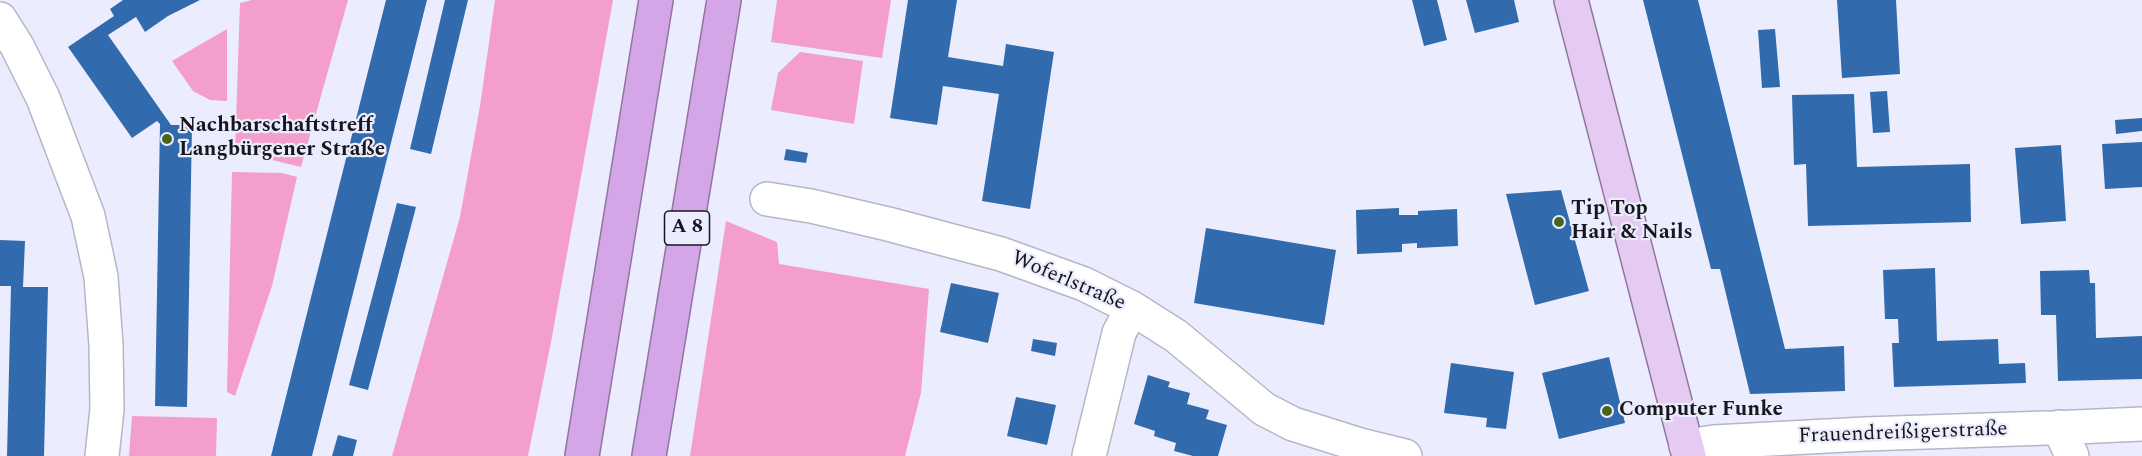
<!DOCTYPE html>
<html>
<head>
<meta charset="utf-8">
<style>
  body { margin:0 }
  canvas { display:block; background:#ebecfd }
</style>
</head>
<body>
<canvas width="2142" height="456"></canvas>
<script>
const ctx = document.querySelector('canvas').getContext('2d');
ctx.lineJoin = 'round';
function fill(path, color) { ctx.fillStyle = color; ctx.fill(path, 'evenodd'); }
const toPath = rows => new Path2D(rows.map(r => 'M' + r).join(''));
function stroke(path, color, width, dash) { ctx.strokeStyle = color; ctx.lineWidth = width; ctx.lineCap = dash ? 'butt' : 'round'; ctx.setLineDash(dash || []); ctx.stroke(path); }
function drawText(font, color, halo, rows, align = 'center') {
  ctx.font = font + ' Spectral,serif'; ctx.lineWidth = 4.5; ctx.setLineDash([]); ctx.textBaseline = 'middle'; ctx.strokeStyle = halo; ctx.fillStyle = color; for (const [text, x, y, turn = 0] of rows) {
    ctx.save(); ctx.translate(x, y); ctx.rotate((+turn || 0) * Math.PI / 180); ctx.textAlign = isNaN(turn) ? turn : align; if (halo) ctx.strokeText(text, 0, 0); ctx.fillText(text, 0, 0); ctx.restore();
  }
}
const green = toPath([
  [252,0,348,0,301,167,235,151,240,3],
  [495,0,613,0,551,342,528,456,392,456,460,217,480,106],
  [777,0,891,0,882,58,771,42],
  [227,29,227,101,210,100,193,91,172,61],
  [800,52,863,61,854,124,771,110,778,73],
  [232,172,282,173,297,177,272,286,235,396,227,392],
  [726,221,777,242,779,264,929,289,921,393,905,456,690,456],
  [132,416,217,418,216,456,129,456]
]);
const building = toPath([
  [123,0,200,0,168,16,145,32,136,17,108,35,171,125,192,125,187,407,155,406,160,124,157,121,132,138,68,47,114,16,110,9],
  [386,0,427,0,312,456,271,456],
  [445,0,468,0,431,154,410,149],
  [908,0,957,0,948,57,1003,66,1006,44,1054,52,1030,209,982,201,999,94,943,86,937,125,890,118],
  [1412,0,1437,0,1447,40,1424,46],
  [1466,0,1514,0,1519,22,1475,33],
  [1643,0,1698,0,1785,349,1844,346,1845,391,1750,394,1720,269,1711,269],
  [1837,0,1896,0,1900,74,1842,78],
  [1775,29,1780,87,1762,88,1758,30],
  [1887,91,1890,132,1873,133,1870,92],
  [1854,94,1857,167,1970,164,1971,222,1808,226,1806,164,1794,165,1792,95],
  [2142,118,2142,131,2116,134,2115,120],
  [2142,142,2142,187,2105,189,2102,144],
  [2061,145,2066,221,2021,224,2015,148],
  [786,149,808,153,806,163,784,160],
  [1561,190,1589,291,1535,305,1506,194],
  [397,203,416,207,368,390,349,385],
  [1399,208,1399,215,1418,215,1418,211,1457,209,1458,246,1417,248,1417,243,1402,244,1402,252,1357,254,1356,210],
  [1206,228,1336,250,1324,325,1194,303],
  [0,240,25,241,23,287,48,287,44,456,7,456,11,286,0,286],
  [1935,268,1937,341,1998,339,1999,364,2025,363,2026,383,1894,387,1892,343,1899,343,1898,319,1885,319,1883,270],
  [2089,270,2090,283,2095,283,2096,338,2142,336,2142,379,2058,381,2056,315,2041,315,2040,271],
  [951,283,999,293,988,343,940,332],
  [1033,339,1057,343,1055,356,1031,351],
  [1609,357,1625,423,1559,439,1542,373],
  [1451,363,1514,372,1506,429,1486,427,1487,418,1444,413],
  [1148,375,1170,382,1168,387,1190,393,1187,404,1209,410,1206,419,1227,425,1218,456,1193,456,1174,451,1176,443,1154,436,1155,431,1134,424],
  [1016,397,1056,405,1047,445,1007,436],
  [338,435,357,440,353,456,332,456]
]);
const minor = toPath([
  [0,19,17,46,43,98,88,216,101,277,106,345,107,409,102,456],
  [767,199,811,206,888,224,1001,254,1084,284,1132,308,1176,336,1264,409,1293,424,1360,445,1405,456],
  [2059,427,2072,456],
  [2053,428,2142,424],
  [1686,446,1714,442,1865,434,2047,428],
  [1089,456,1119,333,1132,308]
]);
const major = toPath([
  [1571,0,1689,456]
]);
const highway = toPath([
  [582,456,656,0],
  [649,456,724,0]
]);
const markers = [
  [167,139,6,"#46671d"],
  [1559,222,6,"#46671d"],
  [1607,411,6,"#46671d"]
];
const shields = [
  [687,228,45]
];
const shieldNames = [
  ["A 8",687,228]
];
const poiNames = [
  ["Nachbarschaftstreff",179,127],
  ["Langbürgener Straße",179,151],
  ["Tip Top",1571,210],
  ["Hair & Nails",1571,234],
  ["Computer Funke",1619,411]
];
const streetNames = [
  ["Woferlstraße",1068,282,23],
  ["Frauendreißigerstraße",1903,434,-2]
];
fill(green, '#f49ecc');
fill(building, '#326bad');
stroke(minor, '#b6b6c6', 36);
stroke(major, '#9274a0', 36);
stroke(highway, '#9274a0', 36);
stroke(minor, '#fff', 33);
stroke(major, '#e5caf1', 33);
stroke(highway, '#d4a6e7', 33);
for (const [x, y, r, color] of markers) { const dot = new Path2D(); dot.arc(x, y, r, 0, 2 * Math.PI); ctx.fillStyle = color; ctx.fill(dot); stroke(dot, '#ebecfd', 2); }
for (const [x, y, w] of shields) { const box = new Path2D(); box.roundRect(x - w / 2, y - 17, w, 34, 4.5); ctx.fillStyle = '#ebecfd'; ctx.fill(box); stroke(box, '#16161c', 1.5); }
drawText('bold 20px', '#16161c', null, shieldNames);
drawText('bold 21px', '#16161c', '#ebecfd', poiNames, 'left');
drawText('21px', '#16161c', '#ebecfd', streetNames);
</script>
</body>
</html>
